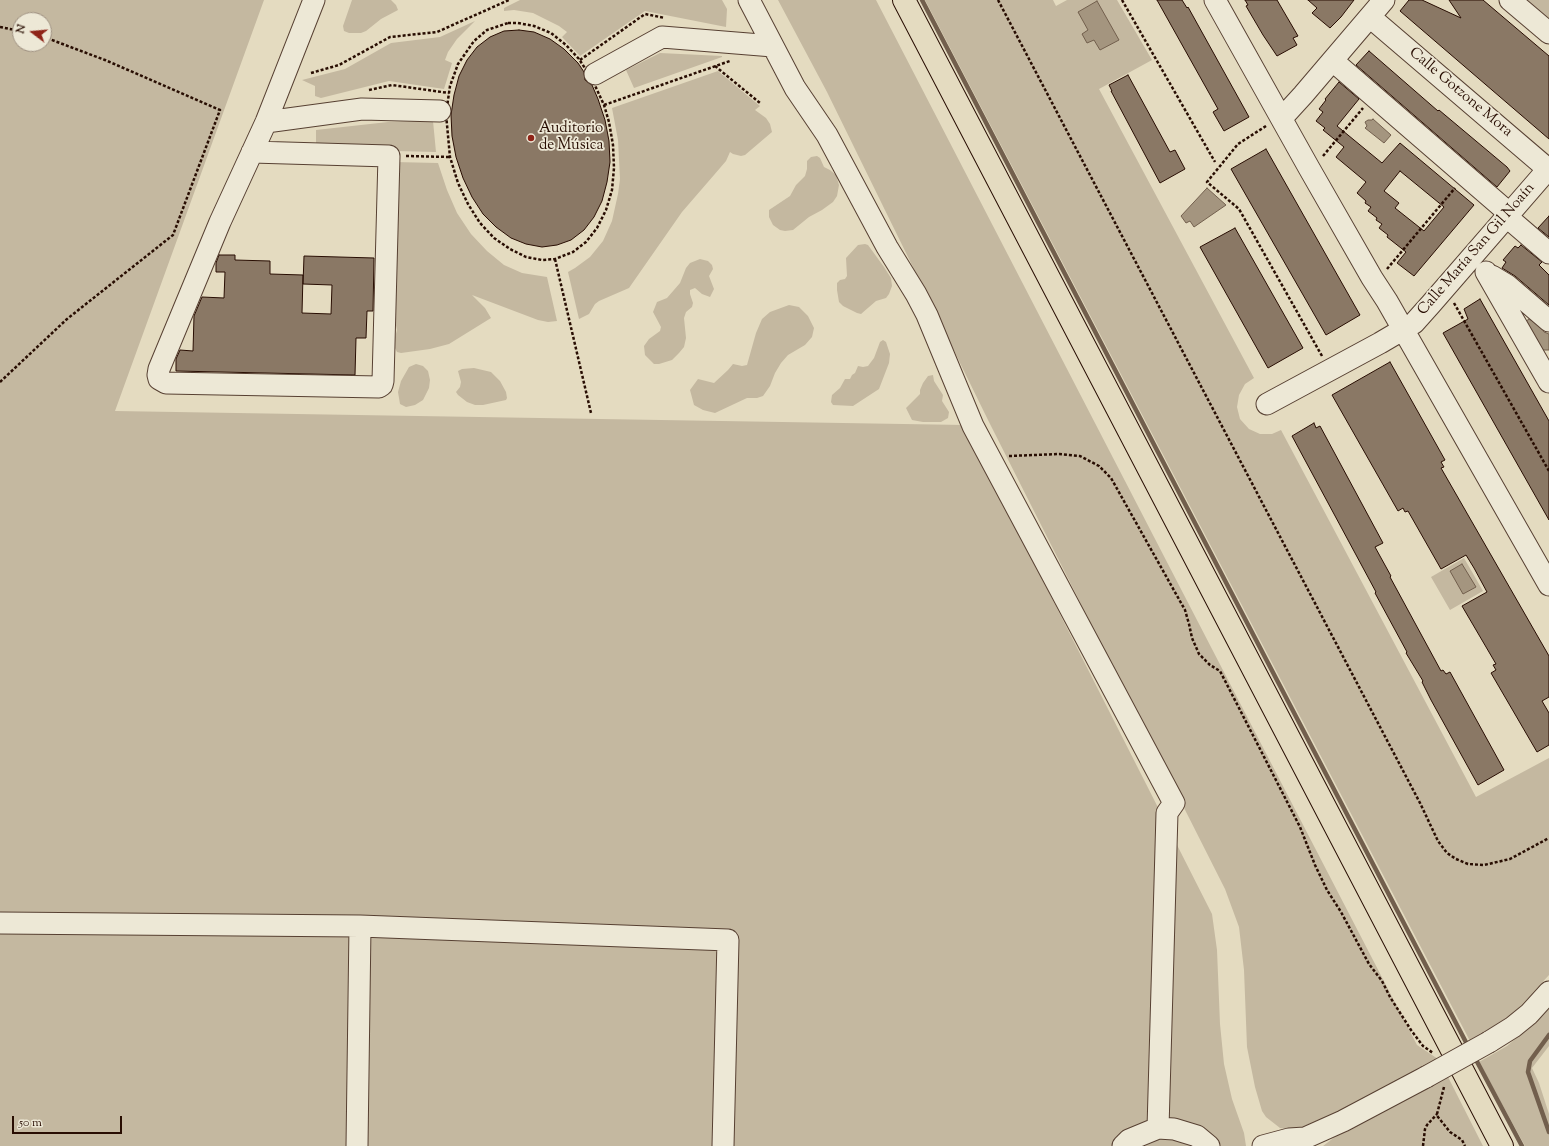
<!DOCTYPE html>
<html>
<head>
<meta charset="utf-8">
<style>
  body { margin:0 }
  #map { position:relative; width:1549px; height:1146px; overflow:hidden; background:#e4dbc0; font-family:"Sorts Mill Goudy",serif }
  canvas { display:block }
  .north { position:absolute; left:12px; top:12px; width:40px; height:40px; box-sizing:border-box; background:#ede8d6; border:1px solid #9e9081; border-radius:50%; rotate:286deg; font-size:11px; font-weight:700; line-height:16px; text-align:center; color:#280d02 }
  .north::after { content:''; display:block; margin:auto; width:14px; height:18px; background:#8f2418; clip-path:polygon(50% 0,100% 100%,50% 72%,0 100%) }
  .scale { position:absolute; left:12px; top:1116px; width:110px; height:18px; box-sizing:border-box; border:2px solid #280d02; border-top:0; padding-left:5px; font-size:12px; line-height:14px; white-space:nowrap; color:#280d02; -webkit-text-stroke:3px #ede8d6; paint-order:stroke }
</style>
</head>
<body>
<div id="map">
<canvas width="1549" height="1146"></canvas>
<div class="north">N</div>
<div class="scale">50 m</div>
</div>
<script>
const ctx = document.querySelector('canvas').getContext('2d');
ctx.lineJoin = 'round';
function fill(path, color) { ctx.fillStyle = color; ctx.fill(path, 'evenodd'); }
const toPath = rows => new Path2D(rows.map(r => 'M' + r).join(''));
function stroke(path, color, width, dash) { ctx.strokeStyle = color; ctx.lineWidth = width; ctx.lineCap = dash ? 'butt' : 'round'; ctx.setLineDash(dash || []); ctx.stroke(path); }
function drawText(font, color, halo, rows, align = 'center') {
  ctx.font = font + ' "Sorts Mill Goudy",serif'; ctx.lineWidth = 3.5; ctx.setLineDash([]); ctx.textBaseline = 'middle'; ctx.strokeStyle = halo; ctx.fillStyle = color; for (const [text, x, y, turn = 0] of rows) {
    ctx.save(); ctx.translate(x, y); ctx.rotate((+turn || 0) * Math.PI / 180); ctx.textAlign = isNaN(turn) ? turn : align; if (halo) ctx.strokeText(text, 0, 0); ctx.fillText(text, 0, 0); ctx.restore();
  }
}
const green = toPath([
  [0,0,264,0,115,411,964,425,1212,914,1217,950,1220,1024,1224,1064,1232,1099,1244,1133,1246,1146,0,1146],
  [20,20,44,20,44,44,20,44],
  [352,0,391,0,396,5,398,10,381,19,366,31,361,33,349,33,344,31,343,26],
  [520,0,722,0,727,9,726,27,645,11,580,56,562,37,567,32,559,26,533,13,514,10,504,11,504,8],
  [778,0,876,0,1417,1045,1438,1059,1346,1108,1295,1130,1280,1128,1266,1117,1262,1111,1255,1087,1247,1047,1244,970,1239,927,1225,889,989,422,827,92],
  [925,0,1053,0,1056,6,1067,0,1117,0,1152,60,1099,89,1254,378,1245,384,1239,395,1237,407,1240,419,1249,429,1260,434,1272,434,1281,430,1476,797,1549,758,1549,975,1514,1013,1470,1041],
  [1517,0,1549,0,1549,27],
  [475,21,457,39,448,52,445,60,452,63,444,89,389,81,321,98,315,96,315,86,302,80,345,69,391,43,440,37],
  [660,53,722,56,722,57,634,88,626,70],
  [718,71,760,106,755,110,766,118,770,124,772,132,745,155,741,156,733,154,730,152,726,161,714,175,682,212,629,288,599,301,595,304,589,314,579,319,568,272,575,268,590,257,603,241,612,221,618,194,620,179,618,140,612,108],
  [433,121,436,152,316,149,316,130,388,122],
  [817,156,820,158,824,167,830,170,836,175,839,185,837,196,833,202,822,210,809,217,793,230,785,231,780,230,773,225,769,217,769,210,790,196,796,185,805,176,807,169,807,161,811,157],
  [394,162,438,163,447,190,457,213,471,234,487,251,504,265,522,273,547,277,557,321,548,322,538,320,472,295,485,308,491,318,449,344,430,349,401,353,397,352,394,346,394,341,397,330,395,321,396,318,390,319],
  [865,244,868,245,884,267,891,278,892,286,889,294,886,298,876,301,861,314,857,313,843,306,839,302,837,290,837,283,840,280,845,279,847,276,846,258,858,245],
  [700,259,708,261,712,265,713,269,709,276,714,289,710,297,702,294,695,288,690,290,690,294,693,303,692,307,686,312,684,318,686,338,684,347,679,353,672,360,659,364,654,364,645,355,644,346,649,339,660,331,661,327,653,312,657,302,667,298,680,283,686,268,690,263],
  [789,305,799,307,808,316,814,328,812,337,805,345,788,355,781,363,775,373,770,386,763,396,757,398,747,398,715,413,703,410,694,405,690,390,698,379,714,383,728,370,733,364,742,366,747,365,756,333,762,319,770,312],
  [883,340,886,342,890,354,889,363,879,389,853,406,833,405,831,402,832,395,840,388,845,379,850,379,852,375,855,373,858,366,863,367,868,366,874,358,880,342],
  [416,364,423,366,428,371,430,380,429,388,423,400,415,405,406,407,400,404,398,392,401,381,409,367],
  [474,368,491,372,500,381,506,392,507,398,506,400,483,405,475,405,467,402,458,395,456,392,460,387,461,382,458,371,462,369],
  [933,375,934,381,943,395,942,401,949,412,948,418,941,422,923,422,912,420,906,408,920,394,920,390,923,383,928,376],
  [1464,558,1483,591,1450,610,1431,577],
  [1549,1007,1549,1046,1532,1068,1539,1083,1549,1114,1549,1146,1525,1146,1479,1062,1507,1046,1527,1029],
  [1448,1077,1483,1146,1323,1146,1340,1133]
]);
const water = toPath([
  [1097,1,1119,40,1100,50,1094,40,1087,43,1082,34,1088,30,1078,12,1097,1],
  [1373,119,1391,135,1384,143,1365,128,1367,126,1365,122,1368,120,1372,120,1373,119],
  [1207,188,1226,205,1194,227,1190,221,1186,223,1181,216,1207,188],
  [1529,319,1540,325,1544,332,1549,334,1549,350,1542,350,1538,344,1537,339,1534,337,1525,322,1529,319],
  [1462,564,1476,587,1463,594,1450,571,1462,564]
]);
const stream = toPath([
  [922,0,1469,1048],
  [1549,1035,1530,1061,1528,1072,1549,1132],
  [1474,1056,1522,1146]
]);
const building = toPath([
  [1157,0,1182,0,1187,8,1188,7,1249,117,1224,131,1213,112,1218,109,1157,0],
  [1245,0,1277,0,1298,36,1293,38,1297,45,1277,56,1263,35,1246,6,1248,5,1245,0],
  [1308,0,1354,0,1341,17,1330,28,1312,13,1317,8,1308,0],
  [1409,0,1422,0,1461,18,1449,0,1483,0,1549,56,1549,139,1400,11,1409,0],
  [519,30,534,32,550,39,564,49,578,63,584,72,585,80,592,85,598,99,605,120,609,141,610,162,607,182,602,201,594,217,584,230,571,240,557,245,542,247,526,244,511,238,496,227,483,214,472,197,463,178,456,157,452,136,451,115,454,95,459,76,467,60,477,47,490,37,504,31,519,30],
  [1369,51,1438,111,1439,110,1507,167,1510,171,1497,187,1356,65,1369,51],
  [1128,75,1170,152,1175,150,1185,169,1160,183,1111,91,1112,91,1109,85,1128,75],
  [1339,82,1359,99,1337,126,1382,163,1400,143,1474,205,1414,276,1397,263,1406,252,1387,237,1388,235,1379,228,1382,224,1376,220,1377,218,1368,211,1371,207,1365,203,1366,201,1357,193,1366,182,1336,157,1344,147,1323,130,1325,128,1316,121,1323,112,1319,109,1326,100,1325,99,1339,82],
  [1400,171,1444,207,1424,231,1395,208,1399,203,1384,191,1400,171],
  [1266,149,1360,315,1326,335,1231,169,1266,149],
  [1549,216,1549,237,1538,228,1549,216],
  [1235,228,1303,348,1268,368,1200,247,1235,228],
  [1521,245,1542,262,1539,265,1549,275,1549,305,1515,276,1502,268,1506,262,1503,260,1515,246,1518,248,1521,245],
  [219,255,235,255,235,260,270,261,270,274,303,275,302,313,331,314,332,285,303,284,304,256,374,258,373,311,367,311,366,338,356,338,355,375,176,371,176,359,180,350,193,351,194,316,202,297,224,298,225,272,216,272,216,263,219,255],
  [1480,299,1549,421,1549,520,1443,333,1468,319,1464,309,1480,299],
  [1390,362,1445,460,1441,462,1444,467,1441,468,1549,656,1549,697,1542,701,1549,713,1549,745,1537,752,1491,673,1496,670,1493,665,1496,664,1462,606,1487,592,1474,568,1466,555,1441,569,1408,511,1405,512,1403,508,1398,511,1332,395,1390,362],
  [1314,423,1316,428,1320,426,1383,543,1375,547,1391,576,1390,577,1422,636,1441,671,1443,670,1446,674,1450,672,1504,770,1478,785,1431,700,1422,682,1423,681,1406,653,1407,652,1375,593,1376,592,1292,436,1314,423]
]);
const path = toPath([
  [998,0,1420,803,1438,841,1447,853,1456,859,1468,864,1484,865,1510,859,1549,838],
  [1122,0,1215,162],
  [508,23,518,23,534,26,551,33,566,45,579,59,592,79,604,105,609,122,613,145,614,168,612,190,606,210,597,228,586,242,573,252,555,259,542,260,526,257,510,249,494,238,480,223,468,204,458,183,450,157,446,114,450,86,458,64,474,41,487,30,508,23],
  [0,27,20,31],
  [580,60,645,14,665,18],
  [715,66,760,103],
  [311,73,339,65,390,37,437,32,509,0],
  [369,90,392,85,449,93],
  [604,105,730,61],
  [1266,126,1238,144,1207,182,1239,209,1322,356],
  [406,156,450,157],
  [1323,156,1363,108],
  [555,259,591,413],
  [1387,269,1455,188],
  [1454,303,1549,471],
  [0,382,67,319,173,235,220,110,105,60,44,37],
  [1009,456,1059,454,1080,456,1099,466,1111,478,1185,610,1189,624,1192,638,1199,654,1210,665,1220,671,1300,827,1315,865,1327,890,1341,912,1369,964,1382,981,1390,997,1411,1030,1423,1046,1433,1053],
  [1444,1087,1437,1114,1438,1117,1450,1132,1462,1140,1465,1146],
  [1423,1146,1425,1129,1427,1125,1437,1114]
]);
const minor = toPath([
  [749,0,795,88,827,135,887,247,916,294,927,315,973,426,1174,803,1167,813,1158,1128],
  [1215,0,1309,168,1372,278,1387,301,1549,585],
  [1510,0,1549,33],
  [1370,17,1549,170],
  [1333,61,1510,214],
  [595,74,662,37,773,46],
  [1282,118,1303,95,1384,0],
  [266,122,362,109,440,111],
  [252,152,389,156,383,381,382,385,379,387,166,383,159,379,158,375,159,369,220,222,266,122,314,0],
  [1507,217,1549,253],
  [1486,272,1549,382],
  [1492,276,1507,285,1549,321],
  [1267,404,1380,343,1414,323,1431,304,1549,168],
  [0,923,360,926,728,940,723,1146],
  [1489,1042,1513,1027,1529,1014,1549,992],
  [357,1146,360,926],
  [1123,1146,1129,1140,1158,1128,1174,1129,1197,1136,1209,1146],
  [1263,1146,1289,1139,1305,1138,1343,1121,1426,1077]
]);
const highway = toPath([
  [904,0,1502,1146]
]);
const minorBridge = toPath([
  [1426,1077,1489,1042]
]);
const markers = [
  [531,138,4,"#8f2418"]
];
const streetNames = [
  ["Calle Gotzone Mora",1460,93,40],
  ["Calle María San Gil Noaín",1477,250,-49]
];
const poiNames = [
  ["Auditorio",539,129],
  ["de Música",539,146]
];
fill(green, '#c4b8a0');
fill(water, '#a4957f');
stroke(water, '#725f4d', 1);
stroke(stream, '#725f4d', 4.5);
fill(building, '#8a7865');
stroke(building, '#280d02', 1);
stroke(minor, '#574032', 23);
stroke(highway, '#280d02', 24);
stroke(path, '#280d02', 2.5, [3, 2]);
stroke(minor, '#ede8d6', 21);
stroke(highway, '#e4dbc0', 22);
stroke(minorBridge, '#574032', 23, []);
stroke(minorBridge, '#ede8d6', 21);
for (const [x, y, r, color] of markers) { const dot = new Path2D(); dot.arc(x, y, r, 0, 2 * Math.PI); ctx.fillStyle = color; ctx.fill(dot); stroke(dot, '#ede8d6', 1.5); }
drawText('15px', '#280d02', '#ede8d6', streetNames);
drawText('15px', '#280d02', '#ede8d6', poiNames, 'left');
</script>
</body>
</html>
